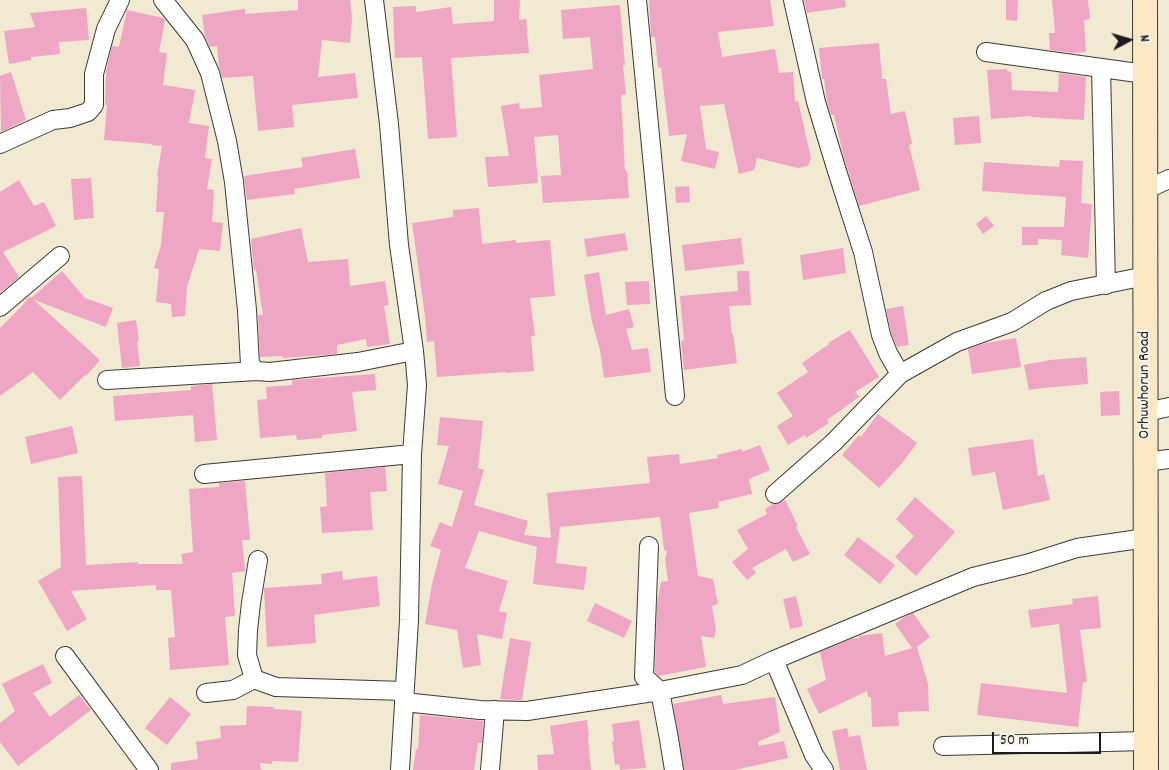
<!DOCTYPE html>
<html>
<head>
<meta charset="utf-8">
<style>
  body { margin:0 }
  #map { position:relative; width:1169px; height:770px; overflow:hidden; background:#f2e9d3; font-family:Dekko,sans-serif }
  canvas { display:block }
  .north { position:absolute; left:1104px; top:15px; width:50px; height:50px; -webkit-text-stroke:4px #f7f3e8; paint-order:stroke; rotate:84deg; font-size:14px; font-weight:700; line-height:20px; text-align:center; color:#1c1c1c }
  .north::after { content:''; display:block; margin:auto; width:18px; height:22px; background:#1c1c1c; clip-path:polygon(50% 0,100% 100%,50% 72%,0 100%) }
  .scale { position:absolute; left:992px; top:732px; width:109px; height:22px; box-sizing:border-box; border:2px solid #1c1c1c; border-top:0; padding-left:6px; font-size:15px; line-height:18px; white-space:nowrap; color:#1c1c1c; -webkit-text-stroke:4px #f7f3e8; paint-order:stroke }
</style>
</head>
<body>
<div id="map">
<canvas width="1169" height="770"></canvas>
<div class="north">N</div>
<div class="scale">50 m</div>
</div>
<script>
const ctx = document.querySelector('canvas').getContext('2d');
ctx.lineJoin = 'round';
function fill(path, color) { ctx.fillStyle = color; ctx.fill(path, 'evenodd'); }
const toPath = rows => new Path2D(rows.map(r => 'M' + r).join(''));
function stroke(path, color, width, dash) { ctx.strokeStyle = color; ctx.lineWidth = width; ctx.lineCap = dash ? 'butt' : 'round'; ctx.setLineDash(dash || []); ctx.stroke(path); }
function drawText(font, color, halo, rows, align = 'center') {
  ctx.font = font + ' Dekko,sans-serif'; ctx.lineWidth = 4; ctx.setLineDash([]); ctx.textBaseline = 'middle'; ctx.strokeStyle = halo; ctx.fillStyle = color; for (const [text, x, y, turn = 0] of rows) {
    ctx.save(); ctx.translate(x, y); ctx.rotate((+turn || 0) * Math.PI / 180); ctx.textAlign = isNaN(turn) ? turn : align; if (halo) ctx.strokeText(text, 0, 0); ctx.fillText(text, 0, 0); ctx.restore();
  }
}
const building = toPath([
  [298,0,350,0,352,18,350,43,322,40,318,77,355,73,358,98,292,105,294,127,258,131,253,76,222,78,219,66,217,46,210,47,205,36,202,15,245,9,245,14,298,10],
  [494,0,520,0,519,20,526,19,529,53,451,58,457,137,428,139,422,57,395,58,393,7,416,6,416,12,451,7,453,24,494,21],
  [649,0,770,0,774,26,718,32,722,57,775,49,779,73,793,72,795,102,798,101,811,158,808,166,798,168,757,158,754,170,739,174,724,104,700,106,706,149,719,152,715,169,681,161,687,134,669,136,661,67,658,68,655,37,651,37],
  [804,0,845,0,846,7,807,13],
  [1006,0,1018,0,1017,21,1006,20],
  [1052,0,1088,0,1090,19,1084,20,1086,52,1073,53,1050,50,1049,33,1055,33],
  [620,5,625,65,623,65,626,94,621,95,625,171,627,171,629,198,543,203,541,176,561,175,558,135,534,137,538,183,488,187,485,157,509,156,501,106,519,103,520,109,542,107,539,75,593,69,590,37,563,39,561,10],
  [86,8,89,40,59,42,60,54,31,57,31,60,9,64,4,31,35,27,30,13],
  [127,10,163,18,165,20,159,52,167,53,163,85,195,90,189,123,209,126,205,158,212,159,207,189,214,190,212,222,223,223,220,251,199,249,187,287,185,316,172,317,171,304,156,302,159,269,154,268,161,245,164,212,156,212,158,176,157,176,162,146,152,145,152,144,104,140,107,105,105,105,106,72,112,46,119,47],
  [879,43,882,79,886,79,891,114,905,111,912,144,909,145,920,190,859,206,843,154,834,115,831,115,827,101,824,79,822,79,819,48],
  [1007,69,1007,71,1011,72,1012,90,1058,92,1059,73,1086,77,1084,120,1031,117,1031,116,991,119,987,70],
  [11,72,26,120,1,132,0,76],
  [979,116,981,143,955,145,953,118],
  [355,149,360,178,294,189,295,194,247,200,244,176,303,167,301,158],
  [1060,160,1083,161,1081,203,1092,204,1088,258,1061,255,1062,240,1038,239,1038,245,1022,245,1022,227,1064,227,1066,197,982,191,984,162,1059,167],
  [91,178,94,218,74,220,71,179],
  [19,180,34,206,44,202,56,226,3,252,19,277,0,293,0,192],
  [689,186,690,202,676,203,675,187],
  [479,208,482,244,516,240,516,243,550,240,555,296,530,298,535,336,531,336,534,371,506,373,506,372,437,377,434,341,427,342,425,316,412,223,453,217,453,210],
  [986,216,994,226,983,234,976,224],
  [301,228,308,262,348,259,350,286,385,281,389,305,384,306,390,344,367,347,366,339,337,345,337,354,283,358,282,356,260,357,258,315,263,315,256,270,254,270,251,239],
  [625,233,628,250,587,257,584,239],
  [741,238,744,264,685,271,682,245],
  [843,248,846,273,803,280,800,255],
  [62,271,85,298,113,308,106,327,34,300,100,360,86,376,85,375,60,400,33,372,0,396,0,328,21,307,29,297,31,298],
  [737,271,749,271,751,305,729,306,732,334,733,334,737,363,684,370,681,341,684,340,680,296,738,291],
  [599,272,606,315,629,309,634,327,626,329,632,350,648,348,651,372,604,378,600,350,592,322,584,275],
  [649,281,650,304,627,305,625,282],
  [903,306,909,345,897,347,891,332,886,309],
  [136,320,139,341,137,341,140,366,122,368,117,323],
  [850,330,879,377,855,392,859,397,827,420,829,423,806,438,805,435,788,445,777,426,793,416,777,393,808,372,802,363,829,344,828,343],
  [1016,338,1021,367,972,374,968,349,986,343],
  [1086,357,1088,384,1043,388,1029,390,1024,365,1050,360],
  [375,374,376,390,352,392,357,431,322,435,322,438,297,440,296,435,260,438,257,400,267,399,266,387,292,385,292,380],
  [212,384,217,440,195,442,193,415,115,421,113,396,191,390,191,386],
  [1119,391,1120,415,1101,416,1100,392],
  [878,414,917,443,903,462,879,488,842,455,859,435,861,437],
  [440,417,483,421,478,468,484,470,474,505,528,521,524,535,551,538,547,493,650,483,647,457,679,454,680,464,718,458,717,455,742,449,742,452,760,445,770,470,749,479,752,494,718,502,719,508,689,513,698,576,713,579,718,604,712,606,716,630,714,638,701,636,706,667,658,676,655,672,657,604,661,582,668,581,665,559,667,551,664,550,660,517,560,527,556,563,587,567,584,590,533,584,537,547,479,531,465,568,508,581,499,611,507,613,502,639,477,634,481,665,463,668,457,630,425,624,432,584,441,550,430,546,440,522,452,527,463,491,438,484,449,446,437,445],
  [72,426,78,453,31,464,25,437],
  [1033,439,1038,476,1044,474,1050,500,1003,510,995,472,972,476,968,448],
  [385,467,387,491,370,492,373,530,322,533,320,507,327,506,325,473],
  [82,476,86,565,138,562,138,564,183,564,181,554,193,552,189,489,219,487,219,483,245,481,250,540,242,540,245,571,232,573,235,616,225,617,229,665,170,670,168,638,175,637,171,590,156,590,156,585,71,591,87,619,67,631,38,581,61,567,58,477],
  [915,497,955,532,916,576,895,557,914,536,896,519],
  [785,500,798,526,796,527,810,554,793,562,786,549,752,568,756,573,747,580,732,562,748,549,737,530,767,514,765,509,773,504,778,504],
  [858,537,895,565,880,584,844,555],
  [342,571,343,580,377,576,380,606,314,615,316,643,267,647,264,588,322,584,321,574],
  [796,596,803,626,790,629,783,599],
  [1098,596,1101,628,1080,630,1087,682,1083,682,1078,727,977,715,981,683,1067,693,1059,624,1031,628,1028,610,1073,604,1072,599],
  [595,603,632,621,624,638,587,621],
  [913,613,930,637,917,647,928,684,929,711,898,712,899,726,872,727,871,697,868,697,867,691,819,714,807,689,826,680,820,652,851,639,860,638,859,636,882,633,885,656,912,648,895,624,903,618],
  [510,638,531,642,522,700,500,699],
  [43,664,52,683,33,693,50,717,79,695,91,710,18,766,0,742,0,723,15,711,2,684],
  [721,695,723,704,775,697,780,732,758,742,759,746,784,741,788,758,735,770,684,770,673,704],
  [170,697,191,714,167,745,145,728],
  [247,706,274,707,274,709,302,711,298,762,272,761,272,764,260,763,261,770,171,770,171,763,198,759,196,742,221,738,220,726,246,725],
  [420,715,483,721,482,743,478,743,474,770,413,770,416,749,418,749],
  [587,720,589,737,588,737,591,770,538,770,537,755,554,754,550,726],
  [639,720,646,768,620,770,619,764,615,765,612,741,614,741,612,724],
  [847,728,849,737,860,735,867,770,840,770,832,731]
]);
const street = toPath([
  [163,0,195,40,210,73,227,141,234,182,247,310,250,365,257,371,270,372,358,362,414,351],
  [374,0,389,124,399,245,414,351,417,385,412,454,409,620,400,770],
  [637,0,675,396],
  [793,0,816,102,837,171,863,252,881,335,888,353,900,374],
  [986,52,1145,74],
  [1101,68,1106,285],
  [0,144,53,120,70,118,88,112,94,105,94,74,106,29,120,0],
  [1145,190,1169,179],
  [0,307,60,256],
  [107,380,257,371],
  [1146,412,1169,407],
  [1146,462,1169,459],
  [204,474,412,454],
  [775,494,834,442,900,374,957,342,1012,322,1046,301,1071,291,1146,276],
  [649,546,644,677,660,691,669,739,674,770],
  [258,560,251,603,248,630,247,655,254,679,276,687,404,691],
  [65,656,149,770],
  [774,660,814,755,824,770],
  [206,693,233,690,254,679],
  [404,702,480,710,527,711,660,691,742,675,774,660,973,577,1026,564,1077,548,1146,538],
  [943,746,1146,741],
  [490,770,495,710]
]);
const secondary = toPath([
  [1145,0,1146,770]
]);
const streetNames = [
  ["Orhuwhorun Road",1146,385,-90]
];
fill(building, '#efa5c4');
stroke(street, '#3c3b37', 20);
stroke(secondary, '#3c3b37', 26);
stroke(street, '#fff', 18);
stroke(secondary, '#fae7c3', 24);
drawText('16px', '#1c1c1c', '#f7f3e8', streetNames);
</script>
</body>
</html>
